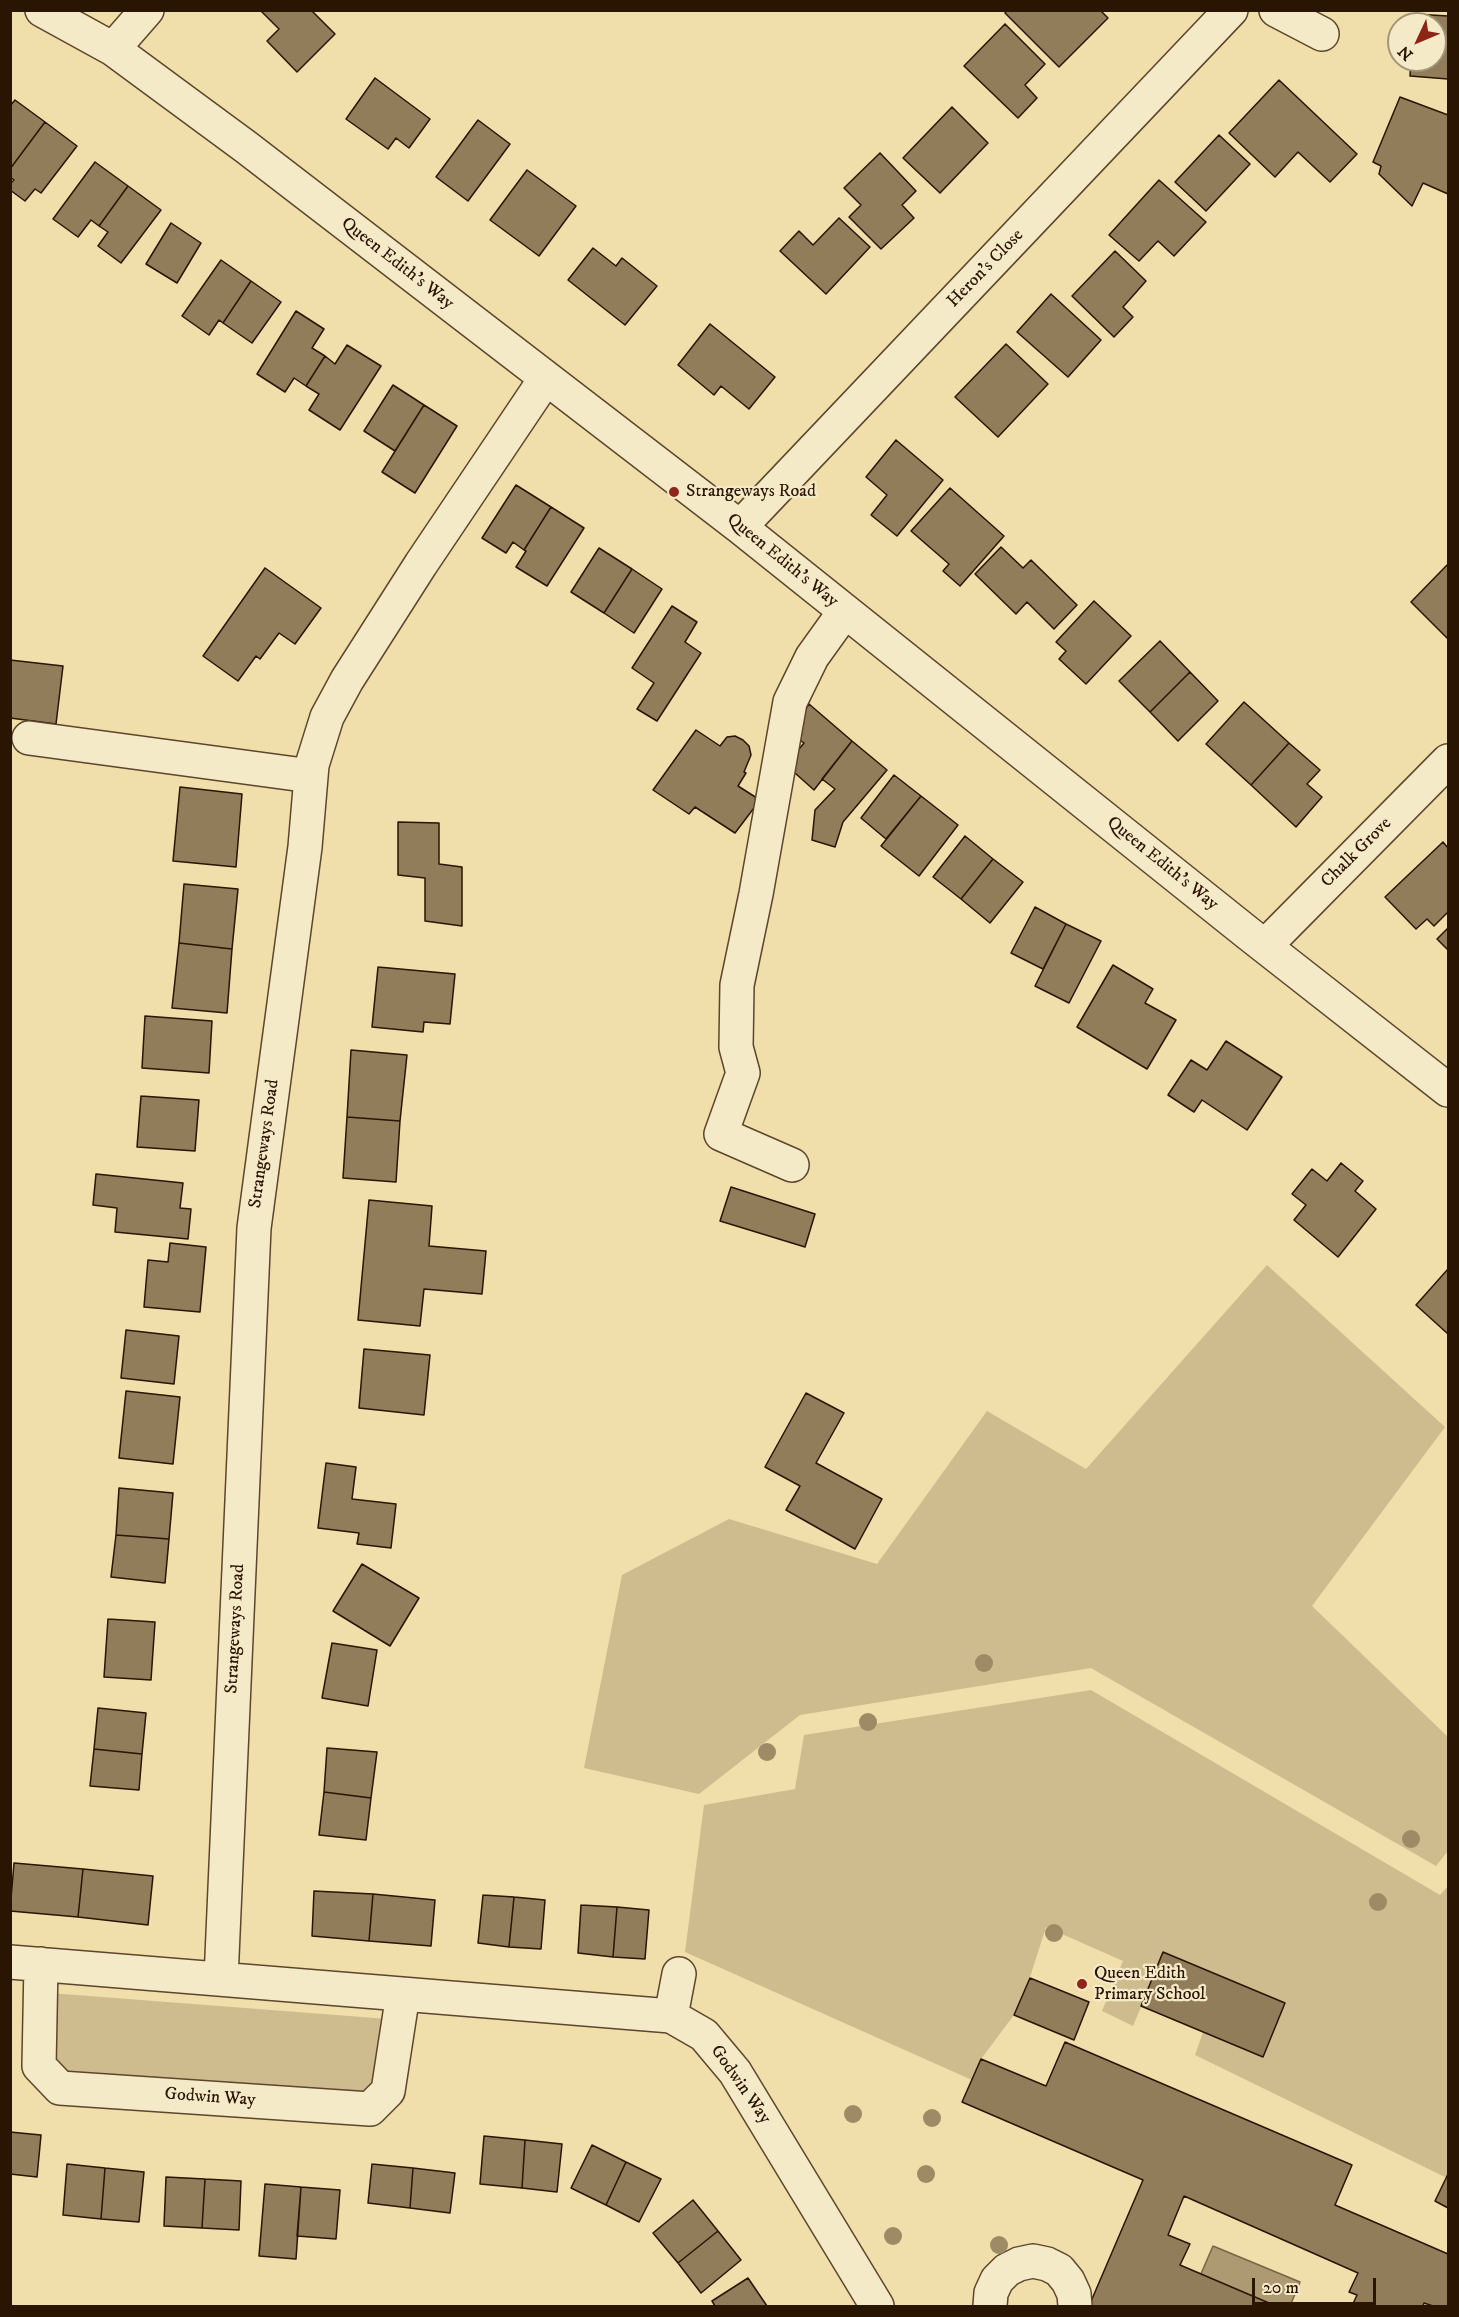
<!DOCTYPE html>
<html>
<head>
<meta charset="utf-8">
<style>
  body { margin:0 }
  #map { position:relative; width:1459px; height:2317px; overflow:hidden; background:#f0deab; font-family:"IM FELL DW Pica",serif }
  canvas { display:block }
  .frame { position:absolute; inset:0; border:12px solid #2a1402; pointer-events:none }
  .north { position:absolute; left:1387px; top:12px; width:60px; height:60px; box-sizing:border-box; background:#f5eac8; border:2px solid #a49479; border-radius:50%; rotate:226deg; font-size:16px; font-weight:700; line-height:24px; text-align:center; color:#2a1402 }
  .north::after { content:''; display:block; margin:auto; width:21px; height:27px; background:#8f2418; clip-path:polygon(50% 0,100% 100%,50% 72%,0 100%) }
  .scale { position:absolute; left:1252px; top:2278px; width:124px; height:27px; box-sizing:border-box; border:3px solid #2a1402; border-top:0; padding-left:8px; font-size:18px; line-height:21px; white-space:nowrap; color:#2a1402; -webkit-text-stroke:4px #f5eac8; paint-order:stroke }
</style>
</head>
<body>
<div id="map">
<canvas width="1459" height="2317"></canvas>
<div class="frame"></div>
<div class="north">N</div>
<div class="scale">20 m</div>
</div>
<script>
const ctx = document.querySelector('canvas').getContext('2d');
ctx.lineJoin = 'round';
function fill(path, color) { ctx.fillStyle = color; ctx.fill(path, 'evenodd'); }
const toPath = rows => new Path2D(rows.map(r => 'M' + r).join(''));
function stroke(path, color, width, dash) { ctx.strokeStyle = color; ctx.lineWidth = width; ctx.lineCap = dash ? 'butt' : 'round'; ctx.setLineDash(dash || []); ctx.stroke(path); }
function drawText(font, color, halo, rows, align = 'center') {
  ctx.font = font + ' "IM FELL DW Pica",serif'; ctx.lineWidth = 4.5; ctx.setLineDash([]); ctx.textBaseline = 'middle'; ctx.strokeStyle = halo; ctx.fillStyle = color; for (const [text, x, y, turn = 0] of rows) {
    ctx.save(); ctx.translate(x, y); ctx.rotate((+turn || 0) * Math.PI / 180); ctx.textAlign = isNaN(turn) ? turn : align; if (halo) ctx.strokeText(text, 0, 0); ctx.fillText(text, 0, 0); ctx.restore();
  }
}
const green = toPath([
  [1267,1265,1445,1427,1312,1606,1448,1737,1448,1851,1436,1866,1091,1668,800,1715,699,1794,584,1768,622,1575,729,1519,877,1564,987,1411,1086,1469],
  [1091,1690,1440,1895,1448,1886,1448,2174,1447,2178,1195,2055,1203,2032,1263,2056,1285,2003,1164,1952,1133,2026,1102,2011,1123,1961,1046,1927,1030,1977,1014,2015,981,2059,972,2080,685,1952,704,1805,795,1789,804,1735],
  [37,1992,401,2020,367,2109,64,2088,37,2062]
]);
const water = toPath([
  [1213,2246,1300,2282,1290,2306,1275,2306,1200,2276,1213,2246]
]);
const building = toPath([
  [260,10,311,10,335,34,297,72,267,41,279,29,260,10],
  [1007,10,1100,10,1108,18,1059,67,1005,13,1007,10],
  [1414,14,1448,16,1448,79,1410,76,1411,60,1435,60,1435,24,1413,24,1414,14],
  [1005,24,1045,64,1025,85,1037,98,1018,118,964,66,1005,24],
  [375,78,430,119,409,148,396,138,388,149,346,119,375,78],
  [1279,80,1357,154,1330,182,1298,152,1275,177,1229,133,1279,80],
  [1400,97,1448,115,1448,194,1423,183,1412,206,1379,174,1381,166,1373,162,1400,97],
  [15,100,45,122,10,169,10,106,15,100],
  [952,107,988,143,940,193,903,158,952,107],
  [478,120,510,144,468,201,436,177,478,120],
  [45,122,77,146,41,193,35,189,25,201,10,190,10,184,14,180,10,177,10,169,45,122],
  [1219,135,1250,164,1206,211,1175,182,1219,135],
  [880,153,916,191,902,205,914,218,881,249,849,217,861,205,844,188,880,153],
  [95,162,128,186,99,226,91,220,78,237,53,219,95,162],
  [527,170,576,206,539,256,490,220,527,170],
  [1159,180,1206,222,1174,256,1158,241,1139,261,1109,235,1159,180],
  [128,186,161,210,121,263,98,246,108,232,99,226,128,186],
  [839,218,870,247,826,294,780,251,799,231,813,245,839,218],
  [171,223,201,243,177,283,146,264,171,223],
  [593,248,616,266,622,258,657,286,625,325,568,280,593,248],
  [1115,251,1146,281,1123,307,1133,317,1114,337,1072,296,1115,251],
  [221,260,251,281,223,323,219,320,209,335,182,316,221,260],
  [251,281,281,302,252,343,223,323,251,281],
  [1051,294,1101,340,1068,377,1017,332,1051,294],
  [296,311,324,329,312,348,325,356,306,386,294,378,285,392,257,374,296,311],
  [710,324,775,377,749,409,721,386,714,395,678,365,710,324],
  [1006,344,1048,384,998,437,955,397,1006,344],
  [347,345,381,366,340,430,309,410,319,394,306,386,325,356,335,364,347,345],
  [393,385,424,405,395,451,364,431,393,385],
  [424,405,457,426,415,493,382,472,424,405],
  [896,440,943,480,897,536,871,515,887,495,866,477,896,440],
  [516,485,551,507,524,550,513,542,506,553,482,538,516,485],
  [950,488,1004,536,960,586,943,571,949,564,911,531,950,488],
  [551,507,584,528,547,586,516,567,526,551,524,550,551,507],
  [1001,547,1023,568,1031,560,1077,605,1054,629,1027,602,1016,614,975,574,1001,547],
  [599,548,632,569,604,613,571,592,599,548],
  [1448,564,1448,639,1411,602,1448,564],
  [265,568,321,608,295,644,279,633,260,659,256,656,238,681,203,656,265,568],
  [632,569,662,589,634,633,604,613,632,569],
  [1094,601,1131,636,1086,684,1059,659,1066,651,1056,642,1094,601],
  [672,606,697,622,685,642,701,653,657,721,637,709,654,683,632,668,672,606],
  [1160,641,1190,672,1150,712,1119,681,1160,641],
  [10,660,63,666,56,724,10,718,10,660],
  [1190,672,1218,701,1178,741,1150,712,1190,672],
  [1244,702,1289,743,1251,785,1206,744,1244,702],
  [809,704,852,741,814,790,786,765,804,743,789,733,809,704],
  [696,730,720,746,727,737,735,736,743,740,749,746,751,755,744,772,746,773,738,786,760,800,735,833,695,807,689,814,653,790,696,730],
  [852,741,887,770,843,822,835,847,812,840,815,810,835,789,822,779,852,741],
  [1289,743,1320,770,1307,784,1322,797,1296,827,1251,785,1289,743],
  [894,775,921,796,886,839,861,818,894,775],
  [180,787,242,794,236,867,173,861,180,787],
  [921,796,958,825,919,876,881,846,921,796],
  [398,822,439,823,439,864,462,867,462,926,425,921,425,878,398,875,398,822],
  [965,836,993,859,961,899,933,877,965,836],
  [1443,842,1448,848,1448,912,1434,926,1427,919,1416,929,1385,897,1443,842],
  [993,859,1023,882,990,923,961,899,993,859],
  [184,884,238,889,232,949,179,943,184,884],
  [1035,907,1066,924,1043,969,1011,953,1035,907],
  [1066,924,1101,941,1069,1003,1035,986,1066,924],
  [1448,928,1448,950,1437,939,1448,928],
  [179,943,232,949,227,1013,172,1008,179,943],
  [1113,965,1153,989,1145,1003,1176,1020,1147,1069,1077,1027,1113,965],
  [378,967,455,974,450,1024,424,1022,423,1032,372,1027,378,967],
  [145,1016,212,1021,209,1073,142,1068,145,1016],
  [1226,1041,1282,1077,1247,1130,1202,1100,1194,1112,1168,1095,1191,1060,1207,1070,1226,1041],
  [351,1050,407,1055,400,1121,347,1117,351,1050],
  [141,1096,199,1100,195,1151,137,1147,141,1096],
  [347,1117,400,1121,396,1182,343,1178,347,1117],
  [1341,1163,1363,1181,1355,1191,1376,1209,1338,1257,1294,1220,1306,1205,1292,1194,1312,1169,1327,1181,1341,1163],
  [96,1174,183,1183,180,1208,191,1209,188,1239,115,1232,117,1208,93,1205,96,1174],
  [731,1187,815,1214,805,1247,720,1221,731,1187],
  [369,1200,432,1206,429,1246,486,1251,482,1294,424,1289,420,1326,358,1320,369,1200],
  [170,1243,206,1247,200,1312,144,1307,148,1260,168,1262,170,1243],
  [1448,1269,1448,1334,1416,1305,1448,1269],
  [126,1330,179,1336,174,1384,121,1378,126,1330],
  [364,1349,430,1355,424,1415,359,1408,364,1349],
  [126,1391,180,1397,173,1464,119,1458,126,1391],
  [806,1393,844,1413,816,1463,882,1499,855,1549,786,1510,800,1486,765,1467,806,1393],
  [326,1463,356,1467,352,1499,396,1504,391,1548,357,1544,359,1533,318,1528,326,1463],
  [119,1488,173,1493,169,1539,116,1535,119,1488],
  [116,1535,169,1539,165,1583,111,1577,116,1535],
  [362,1564,419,1598,390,1646,333,1611,362,1564],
  [108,1619,155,1622,151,1680,104,1677,108,1619],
  [332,1643,377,1650,368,1706,322,1698,332,1643],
  [98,1708,146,1713,142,1754,94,1749,98,1708],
  [327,1748,377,1752,371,1798,324,1792,327,1748],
  [94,1749,142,1754,139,1790,90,1786,94,1749],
  [324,1792,371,1798,366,1840,319,1835,324,1792],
  [14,1863,83,1869,78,1917,10,1911,14,1863],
  [83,1869,153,1876,148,1925,78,1917,83,1869],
  [314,1891,373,1894,369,1941,312,1936,314,1891],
  [373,1894,435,1900,431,1946,369,1941,373,1894],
  [483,1895,514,1897,509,1947,478,1943,483,1895],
  [514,1897,545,1900,541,1949,509,1947,514,1897],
  [581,1905,617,1907,613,1957,578,1953,581,1905],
  [617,1907,649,1910,645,1959,613,1957,617,1907],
  [1163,1952,1285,2003,1263,2057,1141,2006,1163,1952],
  [1030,1978,1089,2002,1074,2040,1014,2015,1030,1978],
  [1065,2042,1352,2165,1335,2205,1448,2254,1448,2306,1433,2306,1424,2303,1423,2306,1352,2306,1357,2295,1349,2292,1358,2273,1184,2196,1168,2235,1190,2244,1180,2265,1276,2306,1089,2306,1143,2180,962,2102,981,2059,1046,2086,1065,2042],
  [10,2132,41,2135,37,2177,10,2174,10,2132],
  [484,2136,525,2140,522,2188,480,2184,484,2136],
  [525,2140,562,2144,557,2192,522,2188,525,2140],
  [592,2145,626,2162,606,2205,571,2188,592,2145],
  [626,2162,661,2179,639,2222,606,2205,626,2162],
  [67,2164,105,2168,101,2219,63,2215,67,2164],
  [372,2164,413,2168,410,2208,368,2203,372,2164],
  [105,2168,144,2172,139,2222,101,2219,105,2168],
  [413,2168,455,2173,450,2213,410,2208,413,2168],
  [1448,2174,1448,2208,1435,2201,1448,2174],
  [166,2177,205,2179,202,2228,164,2226,166,2177],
  [205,2179,241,2181,239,2230,202,2228,205,2179],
  [265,2184,301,2187,296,2259,259,2256,265,2184],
  [301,2187,340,2190,336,2239,297,2236,301,2187],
  [693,2200,718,2231,678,2263,653,2233,693,2200],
  [718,2231,741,2260,701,2293,678,2263,718,2231],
  [748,2278,767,2306,715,2306,712,2301,748,2278]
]);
const minor = toPath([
  [42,10,113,49,246,147,740,527,1249,934,1448,1090],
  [1276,10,1322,34],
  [113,49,147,10],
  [740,527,1231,10],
  [29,738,311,776],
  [1265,946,1448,761],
  [792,1165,721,1134,743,1073,736,1047,737,985,756,894,790,702,812,657,845,611],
  [10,1962,671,2016,704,2035,735,2072,877,2306],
  [41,1964,39,2066,60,2088,370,2109,388,2091,403,1994],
  [221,1979,254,1228,305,847,312,765,327,717,347,680,421,564,546,378],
  [671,2016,679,1974],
  [990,2306,991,2293,997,2280,1007,2270,1019,2264,1033,2261,1047,2264,1059,2270,1068,2281,1074,2294,1075,2306]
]);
const trees = [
  [984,1663],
  [868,1722],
  [767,1752],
  [1411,1839],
  [1378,1902],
  [1054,1933],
  [853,2114],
  [932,2118],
  [926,2174],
  [893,2236],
  [999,2245]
];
const markers = [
  [674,492,6,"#8f2418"],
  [1082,1984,6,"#8f2418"]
];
const streetNames = [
  ["Queen Edith's Way",397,264,38],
  ["Heron's Close",986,269,-46],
  ["Queen Edith's Way",782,561,39],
  ["Chalk Grove",1357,853,-45],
  ["Queen Edith's Way",1162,864,39],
  ["Strangeways Road",265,1144,-82],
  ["Strangeways Road",236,1629,-87],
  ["Godwin Way",740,2085,55],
  ["Godwin Way",210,2098,4]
];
const poiNames = [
  ["Strangeways Road",686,492],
  ["Queen Edith",1094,1974],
  ["Primary School",1094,1995]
];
fill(green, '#cebc8e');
fill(water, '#ad9972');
stroke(water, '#796445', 1.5);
fill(building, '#917d5a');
stroke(building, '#2a1402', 1.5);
stroke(minor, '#5c462c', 36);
stroke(minor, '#f5eac8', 33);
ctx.fillStyle = '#9e8a65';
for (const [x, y] of trees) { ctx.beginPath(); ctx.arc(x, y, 9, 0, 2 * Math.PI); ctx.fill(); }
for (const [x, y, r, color] of markers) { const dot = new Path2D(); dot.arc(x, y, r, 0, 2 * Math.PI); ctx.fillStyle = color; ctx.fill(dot); stroke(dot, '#f5eac8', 2); }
drawText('18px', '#2a1402', '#f5eac8', streetNames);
drawText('18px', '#2a1402', '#f5eac8', poiNames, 'left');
</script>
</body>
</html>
